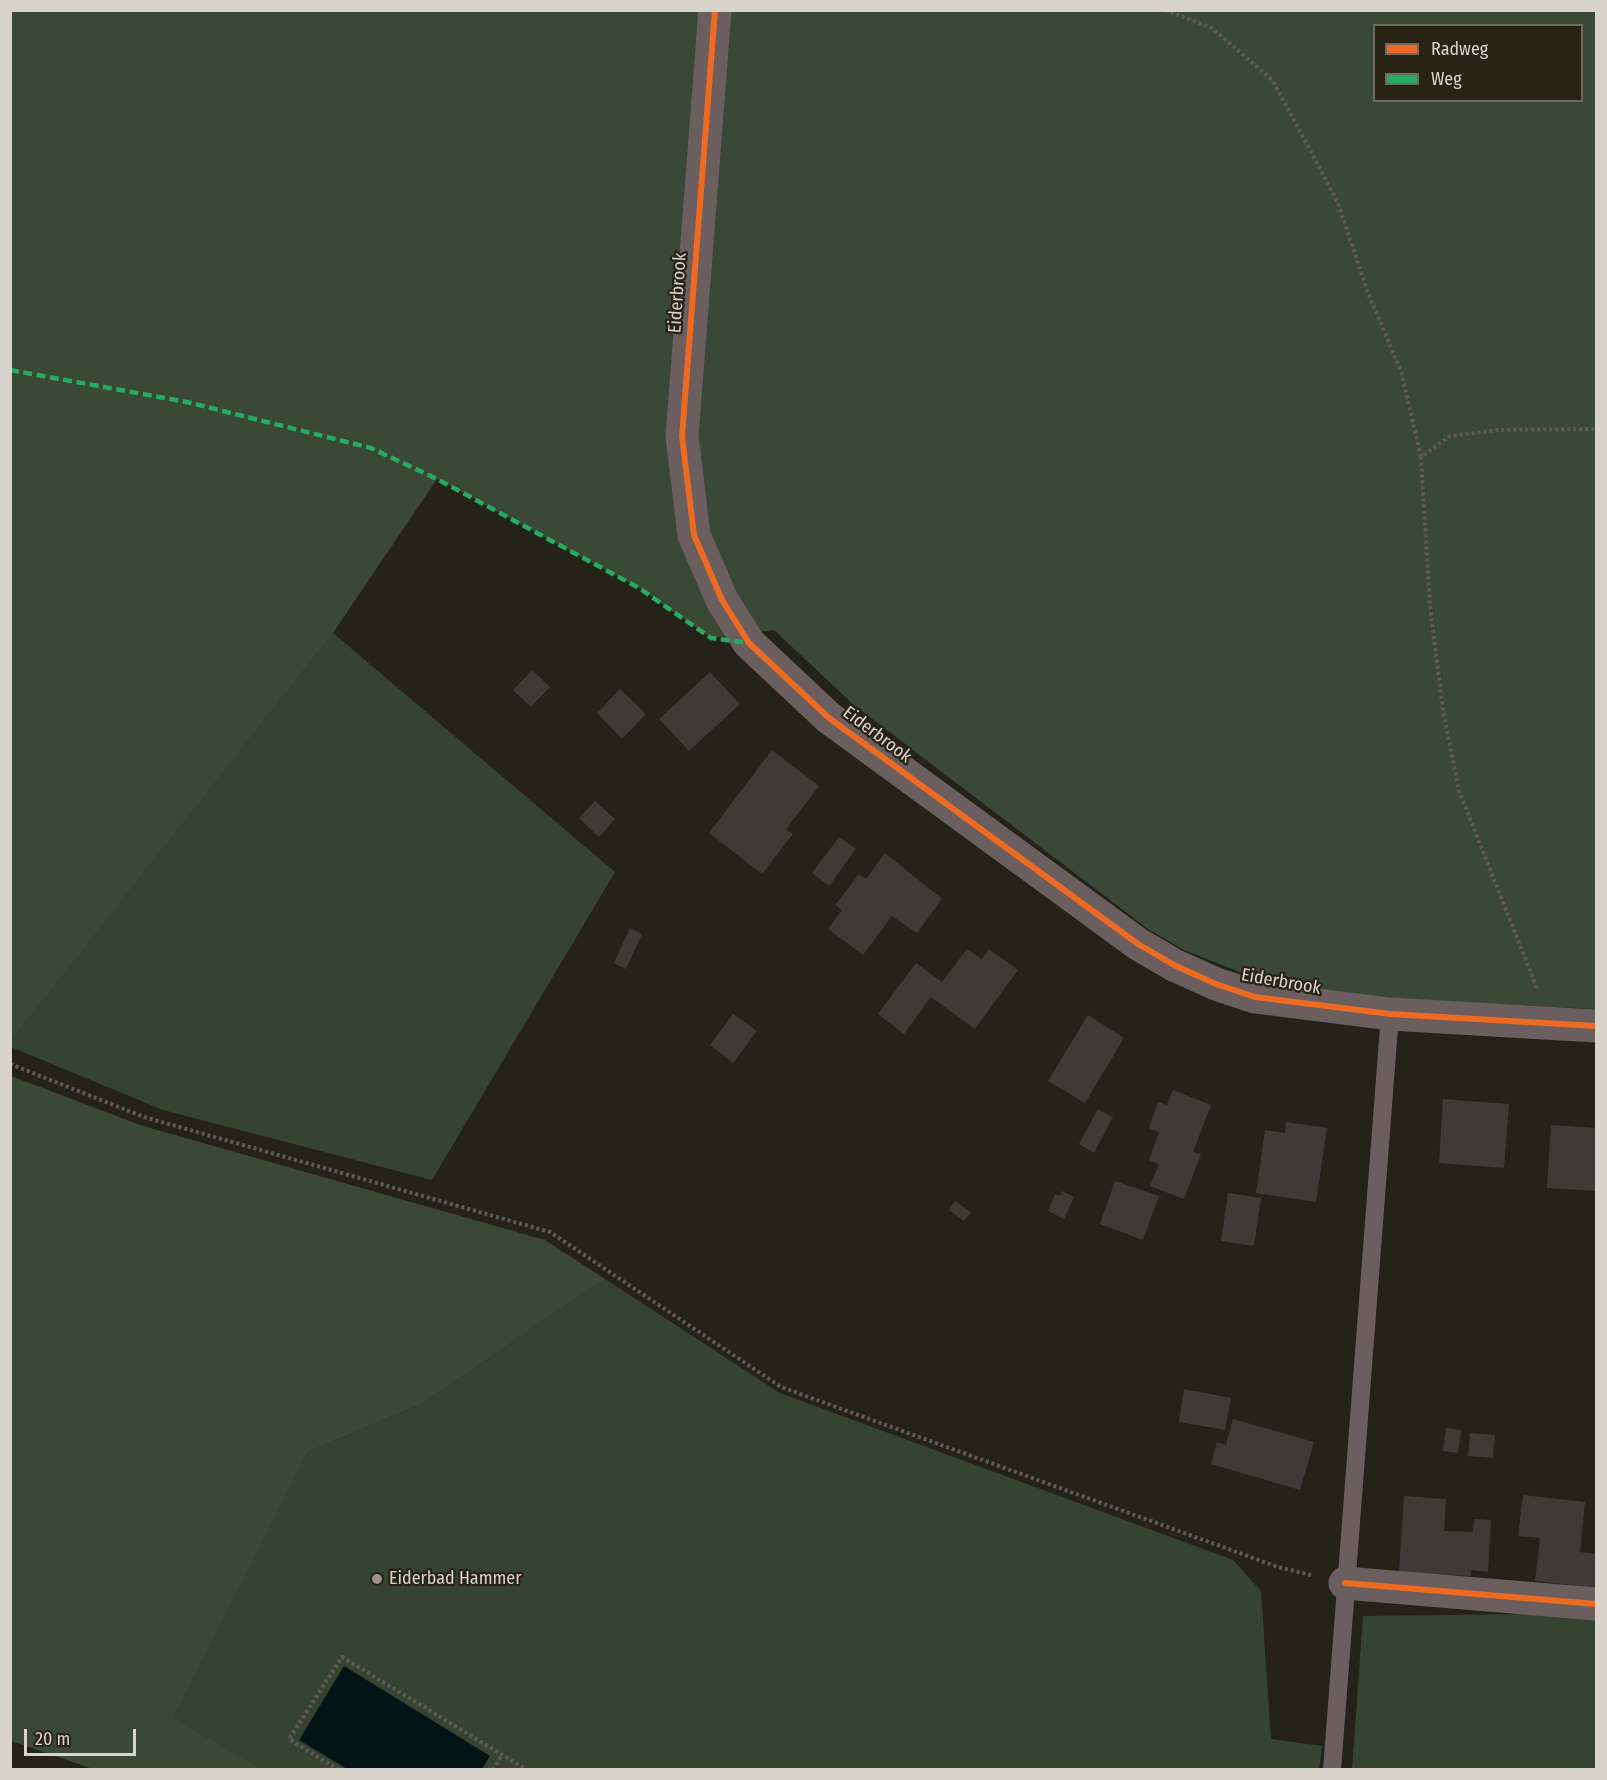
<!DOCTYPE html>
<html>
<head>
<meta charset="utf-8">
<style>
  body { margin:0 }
  #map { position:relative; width:1607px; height:1780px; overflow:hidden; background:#25221a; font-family:"Fira Sans Condensed",sans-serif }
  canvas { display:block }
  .frame { position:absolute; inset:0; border:12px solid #d8d3cb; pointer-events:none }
  .legend { position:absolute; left:1373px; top:24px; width:210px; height:78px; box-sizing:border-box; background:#292316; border:2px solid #6f695e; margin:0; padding:8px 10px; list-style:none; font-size:18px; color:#d8d3cb }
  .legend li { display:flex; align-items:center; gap:12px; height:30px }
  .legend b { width:30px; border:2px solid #6f695e }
  .scale { position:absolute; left:24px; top:1729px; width:112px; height:27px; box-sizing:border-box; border:3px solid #d8d3cb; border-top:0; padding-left:8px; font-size:18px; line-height:21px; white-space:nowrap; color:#d8d3cb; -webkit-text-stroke:4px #292316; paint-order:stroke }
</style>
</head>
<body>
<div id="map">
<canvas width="1607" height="1780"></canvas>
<div class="frame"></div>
<ul class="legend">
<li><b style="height:8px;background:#ed6a23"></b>Radweg</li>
<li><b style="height:8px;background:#26ab63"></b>Weg</li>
</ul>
<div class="scale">20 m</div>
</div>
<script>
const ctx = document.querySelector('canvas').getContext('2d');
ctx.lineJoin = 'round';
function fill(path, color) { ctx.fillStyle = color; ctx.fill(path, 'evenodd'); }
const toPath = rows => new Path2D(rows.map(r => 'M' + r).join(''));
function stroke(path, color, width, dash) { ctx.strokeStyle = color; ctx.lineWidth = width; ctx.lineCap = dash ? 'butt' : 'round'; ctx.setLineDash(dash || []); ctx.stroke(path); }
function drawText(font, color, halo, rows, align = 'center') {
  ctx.font = font + ' "Fira Sans Condensed",sans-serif'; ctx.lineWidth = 4.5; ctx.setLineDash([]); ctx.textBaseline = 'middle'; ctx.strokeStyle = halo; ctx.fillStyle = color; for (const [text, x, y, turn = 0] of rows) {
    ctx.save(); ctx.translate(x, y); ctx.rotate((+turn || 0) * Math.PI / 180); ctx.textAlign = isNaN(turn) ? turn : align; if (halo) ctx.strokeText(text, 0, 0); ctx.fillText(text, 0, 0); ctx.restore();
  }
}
const green = toPath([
  [333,633,615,872,432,1180,163,1110,11,1047,10,1040],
  [605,1279,780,1393,1233,1560,1261,1591,1271,1739,1322,1746,1319,1770,261,1770,172,1718,308,1452,423,1403],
  [1530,1614,1596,1620,1596,1769,1352,1770,1363,1616]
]);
const forest = toPath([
  [11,11,1596,11,1596,1009,1397,999,1265,982,1184,950,1148,929,854,705,774,630,711,638,639,588,437,479,333,633,11,1040],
  [1374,26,1582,26,1582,100,1374,100],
  [11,1076,143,1126,545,1240,605,1279,423,1403,308,1452,173,1718,261,1769,93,1769,11,1741]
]);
const water = toPath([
  [344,1666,490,1756,482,1769,347,1769,299,1740]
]);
const building = toPath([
  [532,670,550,687,531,707,513,690],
  [710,672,740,704,689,751,659,719],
  [620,689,646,714,622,739,597,713],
  [772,750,819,786,786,829,793,834,762,874,709,833],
  [595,801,615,819,599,837,579,818],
  [839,837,856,849,829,886,812,873],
  [885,853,942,899,917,933,892,916,863,955,828,929,842,910,835,905,859,874,866,879],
  [630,928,642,934,626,969,614,963],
  [967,949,982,959,989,949,1018,970,975,1029,931,997,904,1034,878,1014,916,963,942,982],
  [733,1014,757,1031,733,1063,710,1045],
  [1088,1015,1124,1038,1085,1103,1048,1081],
  [1173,1090,1211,1105,1193,1152,1201,1154,1184,1199,1150,1186,1159,1164,1149,1160,1159,1132,1149,1128,1158,1102,1167,1105],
  [1443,1099,1509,1104,1504,1168,1439,1163],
  [1098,1109,1113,1117,1094,1153,1079,1144],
  [1286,1122,1327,1128,1316,1202,1256,1193,1265,1130,1285,1133],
  [1551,1125,1596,1128,1596,1191,1547,1188],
  [1115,1181,1159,1196,1143,1240,1100,1224],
  [1062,1191,1074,1197,1064,1219,1048,1211,1055,1194,1060,1196],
  [1228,1193,1261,1198,1254,1246,1221,1241],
  [955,1201,971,1212,964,1221,949,1210],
  [1184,1389,1231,1398,1225,1430,1179,1422],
  [1233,1419,1314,1442,1300,1490,1211,1464,1217,1442,1226,1445],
  [1446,1428,1461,1430,1458,1453,1443,1451],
  [1470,1433,1495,1435,1493,1458,1468,1456],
  [1523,1495,1585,1502,1580,1552,1596,1554,1596,1588,1535,1581,1540,1538,1518,1536],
  [1404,1496,1446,1499,1444,1531,1473,1532,1474,1519,1491,1520,1488,1572,1471,1570,1471,1576,1399,1572]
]);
const path = toPath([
  [1165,10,1212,28,1272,80,1293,118,1338,203,1368,293,1401,371,1421,457],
  [1537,988,1459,791,1443,710,1430,606,1421,457,1450,436,1497,430,1596,429],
  [10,1064,144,1117,550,1232,781,1387,1278,1567,1311,1575],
  [339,1770,289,1739,342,1657,527,1770],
  [493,1770,502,1755]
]);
const lane = toPath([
  [1332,1770,1390,1014]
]);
const street = toPath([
  [715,10,682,436,694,535,722,600,749,643,829,718,1138,944,1174,965,1216,984,1255,997,1390,1014,1596,1026],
  [1345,1583,1596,1604]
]);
const quiet = toPath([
  [10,370,187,402,371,448,437,479,639,588,711,638,749,643]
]);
const cycleway = toPath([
  [715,10,682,436,694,535,722,600,749,643,829,718,1138,944,1174,965,1216,984,1255,997,1390,1014,1596,1026],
  [1345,1583,1596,1604]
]);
const markers = [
  [377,1579,6,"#99958d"]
];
const streetNames = [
  ["Eiderbrook",678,293,-86],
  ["Eiderbrook",877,735,37],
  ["Eiderbrook",1281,982,10]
];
const poiNames = [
  ["Eiderbad Hammer",389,1579]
];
fill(green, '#354431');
fill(forest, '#3a4935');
fill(water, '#031316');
fill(building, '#3f3a35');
stroke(path, '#615a57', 4, [3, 3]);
stroke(lane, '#6a5e5e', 18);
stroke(street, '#6a5e5e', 33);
stroke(quiet, '#26ab63', 4.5, [9, 4.5]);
stroke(cycleway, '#ed6a23', 6);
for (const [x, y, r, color] of markers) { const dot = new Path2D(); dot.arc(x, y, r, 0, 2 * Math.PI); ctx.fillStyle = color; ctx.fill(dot); stroke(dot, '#292316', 2); }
drawText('18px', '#d8d3cb', '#292316', streetNames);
drawText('18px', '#d8d3cb', '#292316', poiNames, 'left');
</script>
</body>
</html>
